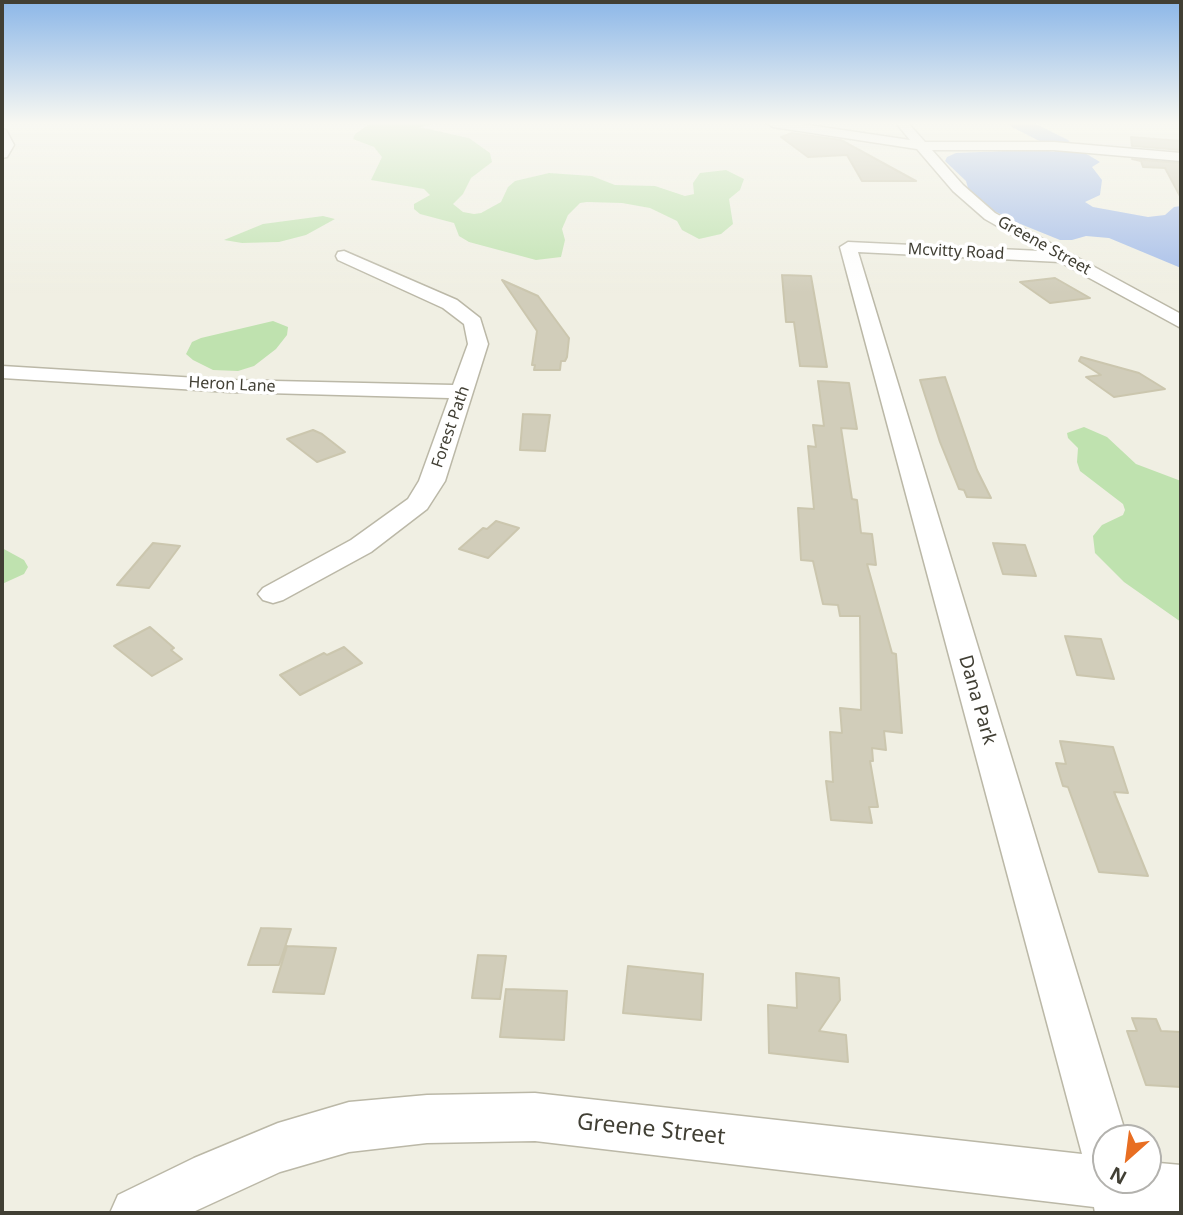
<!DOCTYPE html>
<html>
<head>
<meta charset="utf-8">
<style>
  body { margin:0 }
  #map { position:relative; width:1183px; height:1215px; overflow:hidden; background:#f0efe3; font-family:"Noto Sans",sans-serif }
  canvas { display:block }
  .frame { position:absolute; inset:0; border:4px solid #413f34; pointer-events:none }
  .north { position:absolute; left:1092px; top:1124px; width:70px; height:70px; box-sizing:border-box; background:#fff; border:2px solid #b3b2ae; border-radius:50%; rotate:208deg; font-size:19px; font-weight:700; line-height:28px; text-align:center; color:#413f34 }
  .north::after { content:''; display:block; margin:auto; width:24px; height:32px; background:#e86e22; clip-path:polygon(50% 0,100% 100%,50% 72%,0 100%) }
</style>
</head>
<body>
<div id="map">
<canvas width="1183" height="1215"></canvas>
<div class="frame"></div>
<div class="north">N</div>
</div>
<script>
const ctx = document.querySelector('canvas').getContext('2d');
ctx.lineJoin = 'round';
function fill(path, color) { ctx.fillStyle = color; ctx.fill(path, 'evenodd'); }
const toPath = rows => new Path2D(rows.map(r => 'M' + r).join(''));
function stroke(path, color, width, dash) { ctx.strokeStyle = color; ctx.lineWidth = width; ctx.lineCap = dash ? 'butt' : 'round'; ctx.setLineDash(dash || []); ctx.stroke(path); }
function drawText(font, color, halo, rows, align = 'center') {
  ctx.font = font + ' "Noto Sans",sans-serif'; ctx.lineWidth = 7; ctx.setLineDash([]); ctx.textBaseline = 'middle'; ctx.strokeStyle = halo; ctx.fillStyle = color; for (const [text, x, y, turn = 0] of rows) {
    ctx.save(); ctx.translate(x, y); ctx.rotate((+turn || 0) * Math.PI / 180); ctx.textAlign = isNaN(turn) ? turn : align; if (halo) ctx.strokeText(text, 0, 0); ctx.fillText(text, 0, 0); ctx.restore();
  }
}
const green = toPath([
  [371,123,440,123,419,127,469,138,490,153,492,162,471,178,463,194,453,204,463,212,474,214,481,213,501,202,508,187,515,181,549,173,592,176,615,185,655,186,685,196,694,194,693,183,700,173,726,170,744,179,740,190,729,199,733,224,721,234,699,239,682,230,677,221,650,208,622,203,587,202,580,203,568,215,562,229,565,240,561,257,536,260,469,242,459,236,454,223,420,214,414,209,414,204,430,195,424,189,371,180,382,157,374,147,353,139,355,134],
  [323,216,335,219,306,235,279,242,242,243,224,240,263,224],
  [273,321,288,327,287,335,276,349,254,366,238,371,213,370,193,360,186,354,192,342,201,338],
  [1084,427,1107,437,1136,464,1181,481,1181,622,1124,582,1095,553,1093,536,1102,525,1123,515,1125,510,1123,504,1080,471,1077,462,1078,448,1068,438,1067,433],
  [2,548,24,560,28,567,24,574,2,584]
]);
const water = toPath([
  [1027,150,1085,153,1100,162,1092,167,1102,180,1100,195,1085,202,1093,207,1148,217,1165,215,1174,207,1181,206,1181,268,1109,238,1086,236,1072,240,1060,240,1018,223,986,207,968,188,966,181,945,161,947,157,956,153]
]);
const river = toPath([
  [1009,123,1034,123,1068,140,1071,144,1080,159,1058,205,1050,207,1042,205,1038,200,1058,159,1053,148,1012,127,1009,123]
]);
const building = toPath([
  [792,133,841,140,916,181,862,181,847,155,808,157,781,137,792,133],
  [1131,137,1181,141,1181,150,1132,146,1131,137],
  [1132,159,1181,163,1181,198,1165,168,1143,167,1141,161,1132,159],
  [782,275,811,276,827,367,800,366,794,322,786,322,782,275],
  [1055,278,1090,298,1050,303,1020,282,1055,278],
  [502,280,538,296,569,338,567,357,565,361,561,361,560,370,534,370,535,365,532,365,537,331,502,280],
  [1081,357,1139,373,1165,389,1114,397,1086,377,1101,375,1079,361,1081,357],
  [945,377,977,470,991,498,967,497,964,490,959,489,940,442,920,380,945,377],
  [818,381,849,383,857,429,841,428,852,499,857,500,861,533,872,534,876,565,867,564,892,653,896,654,902,733,884,731,886,750,872,748,873,761,870,761,878,807,869,807,872,823,831,820,826,781,833,782,830,732,842,733,840,708,861,710,860,616,840,616,838,605,823,604,813,561,801,560,798,508,814,509,808,446,816,447,813,425,824,426,818,381],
  [523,414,550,415,545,451,520,450,523,414],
  [313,430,322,434,345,452,317,462,287,439,313,430],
  [496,521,519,528,488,558,459,549,483,528,487,529,496,521],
  [153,543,180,546,149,588,117,585,153,543],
  [993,543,1025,545,1036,576,1003,574,993,543],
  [150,627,174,648,171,650,182,659,152,676,114,646,150,627],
  [1065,636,1101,639,1114,679,1077,675,1065,636],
  [344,647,362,663,300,695,280,675,324,653,327,655,344,647],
  [1060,741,1113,747,1128,793,1114,792,1148,876,1099,872,1068,787,1063,786,1056,763,1066,764,1060,741],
  [261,928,291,929,279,965,248,965,261,928],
  [287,946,336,948,324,994,273,992,287,946],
  [478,955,506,956,500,999,472,998,478,955],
  [628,966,703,974,701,1020,623,1013,628,966],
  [796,973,839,978,840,1000,819,1031,846,1035,848,1062,769,1053,768,1005,797,1008,796,973],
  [506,989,567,991,564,1040,500,1037,506,989],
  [1132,1018,1156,1019,1161,1031,1181,1032,1181,1087,1146,1085,1127,1031,1137,1031,1132,1018]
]);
const minor = toPath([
  [767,123,795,123,910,140,896,123,908,123,925,142,1054,142,1181,153,1181,161,1054,150,932,150,963,185,995,213,1181,314,1181,328,1060,262,858,252,1127,1138,1106,1138,1106,1180,1148,1180,1148,1162,1181,1165,1181,1213,1095,1213,1094,1207,535,1141,427,1143,349,1152,280,1172,191,1213,110,1213,118,1195,194,1158,278,1123,349,1102,427,1095,535,1093,1082,1154,840,247,848,242,1041,251,985,219,953,191,917,149,773,127,767,123],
  [2,129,6,130,14,145,7,157,2,158,2,129],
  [344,251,457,300,480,318,488,344,445,481,427,509,371,552,283,600,273,603,263,600,258,594,263,588,351,540,408,499,419,481,449,398,230,392,2,378,2,366,230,380,453,385,468,344,464,324,443,308,338,260,336,256,338,252,344,251]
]);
const farStreetnames = [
  ["Greene Street",1044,246,29],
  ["Mcvitty Road",956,252,3],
  ["Heron Lane",232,385,3],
  ["Forest Path",451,427,-71]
];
const streetNames = [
  ["Dana Park",977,700,74]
];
const nearStreetnames = [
  ["Greene Street",651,1130,6]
];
fill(green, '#bfe2af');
fill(water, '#a3bce9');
fill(river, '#a3bce9');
fill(building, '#d1cdba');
stroke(building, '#cbc6ae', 2);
stroke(minor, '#bbb8a7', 3);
fill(minor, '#fff');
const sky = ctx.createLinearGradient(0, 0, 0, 293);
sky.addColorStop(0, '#8cb7e8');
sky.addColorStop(0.42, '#f8f8f2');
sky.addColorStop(1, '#f8f8f200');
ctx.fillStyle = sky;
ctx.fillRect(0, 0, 1183, 293);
drawText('16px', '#413f34', '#fff', farStreetnames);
drawText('19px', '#413f34', '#fff', streetNames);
drawText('23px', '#413f34', '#fff', nearStreetnames);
</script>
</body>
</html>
